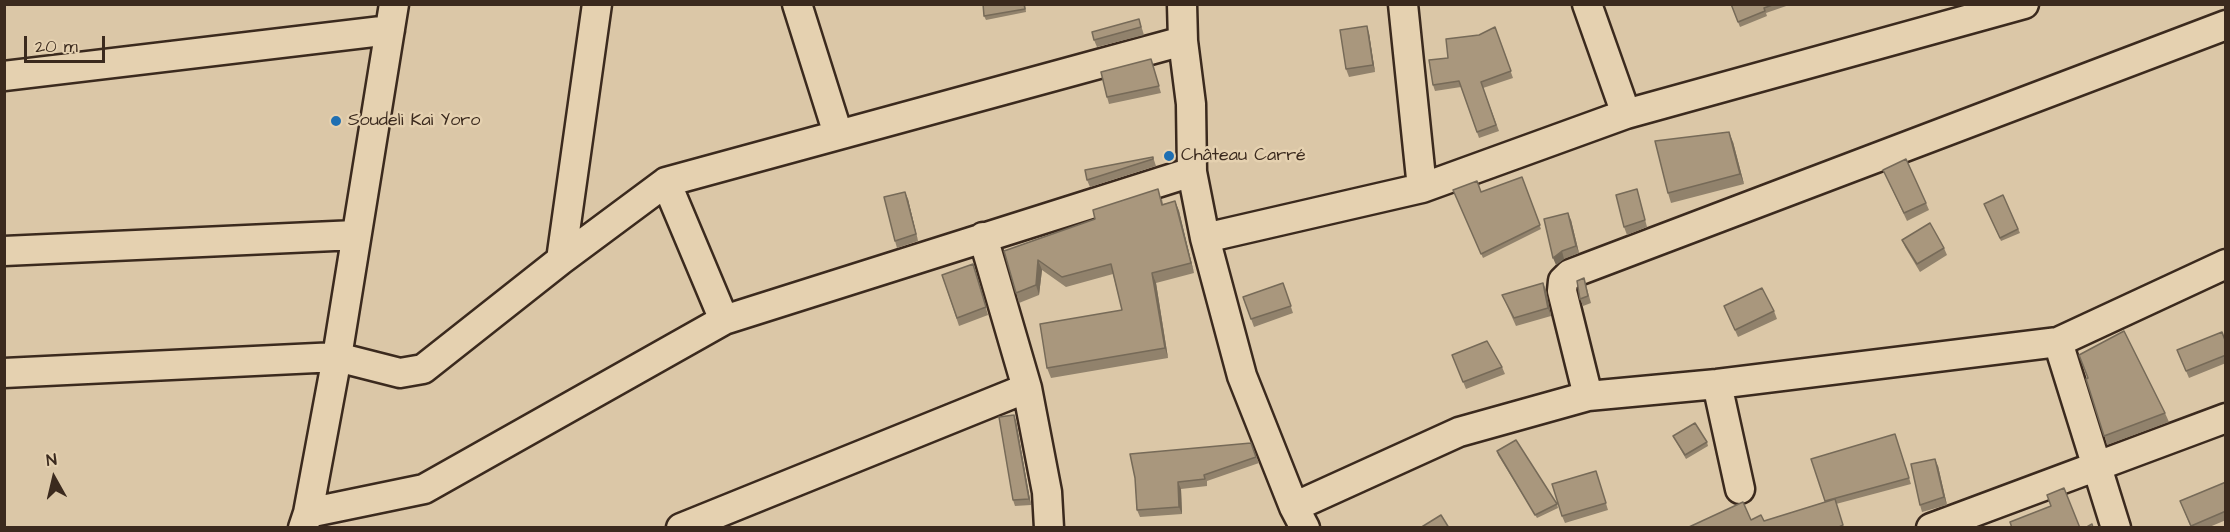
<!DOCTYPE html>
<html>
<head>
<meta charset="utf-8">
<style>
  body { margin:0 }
  #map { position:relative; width:2230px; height:532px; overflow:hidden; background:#dbc7a7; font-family:"Architects Daughter",sans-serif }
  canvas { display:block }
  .frame { position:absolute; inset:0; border:6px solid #3b2a1e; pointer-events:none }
  .north { position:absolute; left:24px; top:448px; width:60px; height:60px; -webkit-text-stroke:4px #e5d1b0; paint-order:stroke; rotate:352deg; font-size:16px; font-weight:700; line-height:24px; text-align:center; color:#3b2a1e }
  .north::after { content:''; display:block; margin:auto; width:21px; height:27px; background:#3b2a1e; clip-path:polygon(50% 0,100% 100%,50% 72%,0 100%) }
  .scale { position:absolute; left:24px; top:36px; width:81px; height:27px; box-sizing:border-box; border:3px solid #3b2a1e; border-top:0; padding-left:8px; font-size:18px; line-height:21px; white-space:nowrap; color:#3b2a1e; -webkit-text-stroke:4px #e5d1b0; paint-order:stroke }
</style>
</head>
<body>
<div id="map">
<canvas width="2230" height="532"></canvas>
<div class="frame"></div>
<div class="north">N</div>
<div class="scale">20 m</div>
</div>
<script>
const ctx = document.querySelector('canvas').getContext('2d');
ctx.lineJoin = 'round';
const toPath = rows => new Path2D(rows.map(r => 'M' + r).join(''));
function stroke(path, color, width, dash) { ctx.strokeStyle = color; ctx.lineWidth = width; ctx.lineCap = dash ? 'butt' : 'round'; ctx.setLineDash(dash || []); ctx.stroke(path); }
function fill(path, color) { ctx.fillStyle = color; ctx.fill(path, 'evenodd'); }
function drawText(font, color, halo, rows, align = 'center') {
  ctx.font = font + ' "Architects Daughter",sans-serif'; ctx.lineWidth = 5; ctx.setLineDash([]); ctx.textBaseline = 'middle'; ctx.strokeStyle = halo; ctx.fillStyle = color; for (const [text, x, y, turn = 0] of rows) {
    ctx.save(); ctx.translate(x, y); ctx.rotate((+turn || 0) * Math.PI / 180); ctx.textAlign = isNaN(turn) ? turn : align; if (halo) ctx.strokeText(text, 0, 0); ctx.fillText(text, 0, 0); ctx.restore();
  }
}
const minor = toPath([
  [797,4,838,134],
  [1182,4,1183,41,1191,104,1192,172,1205,238,1242,376,1294,507,1305,528],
  [1403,4,1422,188],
  [1587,4,1626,114],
  [4,76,390,30],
  [666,182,724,320],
  [983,237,1027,388,1047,492,1049,528],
  [1205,238,1422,188,1626,114,2024,4],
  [4,251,356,235],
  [561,260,597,4],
  [2058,342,2116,528],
  [4,373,337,357,400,373,423,369,561,260,666,182,1183,41],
  [1717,384,1740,489],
  [1588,396,1562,291,1563,281,1570,274,2226,25],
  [1294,507,1459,432,1588,396,1717,384,2058,342,2226,264],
  [308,513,424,489,724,320,1192,172],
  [303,528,308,513,337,357,394,4],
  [681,528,1027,388],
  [1931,528,2226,418]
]);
const wall = toPath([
  [1025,4,1026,12,986,20,984,16],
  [1731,4,1792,4,1766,13,1767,16,1740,27],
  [1139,19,1144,35,1097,47,1094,40],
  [1495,27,1513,78,1483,88,1499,131,1479,138,1461,87,1435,91,1433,85,1448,58,1479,35],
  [1369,33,1375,72,1349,77,1346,69],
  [1151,59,1161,93,1109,104,1107,97],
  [1733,142,1744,184,1671,203,1668,193],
  [1153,157,1156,166,1090,187,1087,180],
  [1883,170,1926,203,1929,210,1907,221],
  [1522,177,1541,229,1483,258,1453,190,1481,192],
  [2003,195,2020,233,2001,241,1984,204],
  [1639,196,1647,227,1627,235,1624,227],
  [908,199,918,241,897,248,895,241],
  [1162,199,1163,204,1175,201,1179,211,1194,273,1156,283,1168,358,1051,378,1047,368,1122,310,1113,274,1066,287,1042,270,1039,295,1019,303,1004,251],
  [1571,220,1579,253,1564,259,1556,265],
  [1902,240,1944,248,1947,255,1920,272,1905,247],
  [973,264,988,315,959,326,942,275],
  [1584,278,1591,303,1583,306,1580,299],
  [1283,283,1293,313,1254,327,1243,297],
  [1546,290,1551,316,1516,326,1502,295],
  [1724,306,1774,311,1777,319,1738,337],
  [2226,343,2226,363,2189,378,2177,350],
  [1452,355,1502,367,1505,374,1466,389],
  [2088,378,2165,413,2169,422,2107,445],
  [1016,421,1031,505,1015,506,1013,500],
  [1895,434,1911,484,1836,504,1844,528,1689,528,1751,520,1764,521,1825,502],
  [1673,436,1707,442,1708,446,1686,459],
  [1251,443,1259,463,1207,481,1207,486,1181,489,1182,514,1140,517,1137,510,1135,478],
  [1497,451,1557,504,1558,508,1537,518,1498,455],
  [1938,466,1947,505,1922,512,1920,505],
  [1596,471,1608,510,1565,523,1562,516],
  [2226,482,2226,520,2207,528,2191,528,2183,508]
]);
const shadedWall = toPath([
  [1367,26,1369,33,1375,72,1373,65],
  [1729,132,1733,142,1744,184,1740,174],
  [905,192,908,199,918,241,916,234],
  [1175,201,1179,211,1194,273,1191,263],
  [1568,213,1571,220,1579,253,1576,246],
  [1562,251,1564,259,1556,265,1553,258],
  [1038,260,1042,270,1039,295,1036,285],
  [1152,273,1156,283,1168,358,1165,348],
  [1543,283,1546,290,1551,316,1548,308],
  [1014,415,1016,421,1031,505,1029,499],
  [1935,459,1938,466,1947,505,1944,497],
  [1178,482,1181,489,1182,514,1179,507]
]);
const building = toPath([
  [983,4,1024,4,1025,9,984,16,983,4],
  [1731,4,1775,4,1764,8,1765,11,1738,22,1731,4],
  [1139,19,1141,27,1094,40,1092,32,1139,19],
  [1367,26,1373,65,1346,69,1340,30,1367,26],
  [1495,27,1511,71,1481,82,1496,125,1477,132,1459,81,1433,85,1429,60,1448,58,1446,39,1479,35,1495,27],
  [1151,59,1159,86,1107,97,1101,72,1151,59],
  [1729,132,1740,174,1668,193,1655,141,1729,132],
  [1153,157,1153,159,1087,180,1085,170,1153,157],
  [1906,159,1926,203,1904,213,1883,170,1906,159],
  [1522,177,1540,225,1481,254,1453,190,1477,181,1481,192,1522,177],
  [1158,189,1162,205,1175,201,1191,263,1152,273,1165,348,1047,368,1040,324,1122,310,1111,264,1062,277,1038,260,1036,285,1016,293,1004,251,1095,219,1093,210,1158,189],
  [1637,189,1645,220,1624,227,1616,195,1637,189],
  [905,192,916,234,895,241,884,197,905,192],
  [2003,195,2018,229,2000,238,1984,204,2003,195],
  [1568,213,1576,246,1562,251,1553,258,1544,219,1568,213],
  [1930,223,1944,248,1917,264,1902,240,1930,223],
  [973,264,986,307,957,318,942,275,973,264],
  [1584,278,1588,296,1580,299,1577,281,1584,278],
  [1283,283,1291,306,1251,319,1243,297,1283,283],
  [1543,283,1548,308,1514,318,1502,295,1543,283],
  [1762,288,1774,311,1735,330,1724,306,1762,288],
  [2124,331,2165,413,2104,436,2086,379,2088,378,2079,355,2124,331],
  [2222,332,2226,343,2226,355,2186,371,2177,350,2222,332],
  [1487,341,1502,367,1463,382,1452,355,1487,341],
  [1014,415,1029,499,1013,500,999,417,1014,415],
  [1695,423,1707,442,1685,455,1673,436,1695,423],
  [1895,434,1909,478,1825,501,1811,459,1895,434],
  [1516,440,1557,504,1535,515,1497,451,1516,440],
  [1251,443,1256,457,1204,475,1205,479,1178,482,1179,507,1137,510,1135,478,1130,454,1251,443],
  [1935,459,1944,497,1920,505,1911,464,1935,459],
  [1596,471,1606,503,1562,516,1552,484,1596,471],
  [2226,482,2226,511,2191,526,2180,501,2226,482],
  [2064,488,2080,528,2012,528,2010,522,2051,506,2047,495,2064,488],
  [1835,499,1843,525,1837,528,1689,527,1743,502,1751,520,1761,515,1764,521,1835,499],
  [1441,515,1449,528,1420,528,1441,515],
  [2092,524,2093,528,2085,528,2092,524]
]);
const markers = [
  [336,121,6,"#1f6fb2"],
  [1169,156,6,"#1f6fb2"]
];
const poiNames = [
  ["Soudeli Kai Yoro",348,121],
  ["Château Carré",1181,156]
];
stroke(minor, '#3b2a1e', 33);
stroke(minor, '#e5d1b0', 28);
fill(wall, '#91826c');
fill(shadedWall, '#766a58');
fill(building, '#a9977d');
stroke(building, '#766a58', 1.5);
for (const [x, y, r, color] of markers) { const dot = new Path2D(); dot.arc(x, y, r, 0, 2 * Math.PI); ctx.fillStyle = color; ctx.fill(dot); stroke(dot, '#e5d1b0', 2); }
drawText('18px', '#3b2a1e', '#e5d1b0', poiNames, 'left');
</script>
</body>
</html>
